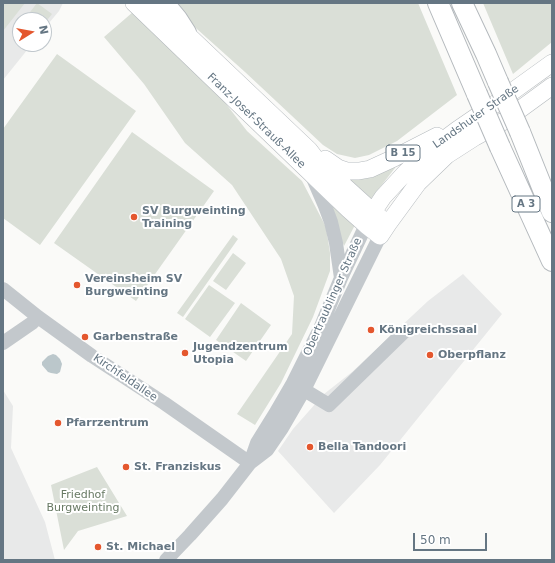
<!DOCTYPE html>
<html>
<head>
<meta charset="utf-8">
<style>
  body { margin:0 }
  #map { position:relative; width:555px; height:563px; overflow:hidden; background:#fafaf8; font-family:"DejaVu Sans",sans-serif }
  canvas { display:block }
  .frame { position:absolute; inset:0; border:4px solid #657683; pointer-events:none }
  .north { position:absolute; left:12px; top:12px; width:40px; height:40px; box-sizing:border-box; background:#fff; border:1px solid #c1c8cd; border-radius:50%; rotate:79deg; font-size:11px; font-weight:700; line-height:16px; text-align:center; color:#657683 }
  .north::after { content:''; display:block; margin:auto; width:14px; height:18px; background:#e4572e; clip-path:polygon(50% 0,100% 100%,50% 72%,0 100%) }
  .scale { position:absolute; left:413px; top:533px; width:74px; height:18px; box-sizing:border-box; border:2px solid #657683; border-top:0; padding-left:5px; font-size:12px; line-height:14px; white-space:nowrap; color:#657683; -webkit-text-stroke:3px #fff; paint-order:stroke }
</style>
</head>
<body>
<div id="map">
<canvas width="555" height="563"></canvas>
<div class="frame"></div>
<div class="north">N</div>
<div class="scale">50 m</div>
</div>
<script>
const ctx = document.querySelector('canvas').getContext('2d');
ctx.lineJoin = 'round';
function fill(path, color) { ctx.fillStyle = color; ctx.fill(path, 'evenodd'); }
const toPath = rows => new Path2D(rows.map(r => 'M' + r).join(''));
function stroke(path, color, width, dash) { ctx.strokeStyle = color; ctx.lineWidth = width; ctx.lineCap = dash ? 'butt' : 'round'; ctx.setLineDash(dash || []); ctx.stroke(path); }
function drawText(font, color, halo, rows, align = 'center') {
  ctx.font = font + ' "DejaVu Sans",sans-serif'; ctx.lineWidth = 4; ctx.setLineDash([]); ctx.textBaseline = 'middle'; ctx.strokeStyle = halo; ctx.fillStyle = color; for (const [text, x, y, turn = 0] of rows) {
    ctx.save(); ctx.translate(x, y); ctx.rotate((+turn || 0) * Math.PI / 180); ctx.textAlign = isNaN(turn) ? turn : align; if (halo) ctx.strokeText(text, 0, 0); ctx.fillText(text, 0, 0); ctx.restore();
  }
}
const built = toPath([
  [3,3,63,3,59,11,44,29,44,20,20,20,20,44,32,44,3,80],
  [463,274,502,314,380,465,334,513,278,451,293,429,324,394,352,372,428,301],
  [3,390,13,406,11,448,45,522,55,560,3,560]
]);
const green = toPath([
  [3,3,25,3,3,31],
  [37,3,52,14,44,24,44,20,24,20],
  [173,3,418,3,457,95,397,141,369,155,355,158,337,154,323,145,245,72,188,21],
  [483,3,552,3,552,42,513,74],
  [133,12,223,100,247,131,302,181,326,227,330,253,330,271,313,317,281,383,255,425,237,414,292,334,294,296,281,259,232,185,185,143,144,84,104,37],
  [57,54,136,111,40,245,3,218,3,129],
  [132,132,214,191,136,301,54,243],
  [395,164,395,168,370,200,349,180,349,177],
  [329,200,355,225,344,246,341,238],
  [233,235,238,239,183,317,177,313],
  [233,253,246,263,226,290,213,281],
  [209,285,235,303,210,337,185,319],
  [241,303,271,325,246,361,216,340],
  [97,467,127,516,78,531,64,550,51,485]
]);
const water = toPath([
  [53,354,56,355,60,359,62,364,60,372,57,374,51,373,48,372,42,365,42,362,48,356]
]);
const minor = toPath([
  [312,176,325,206,331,222,336,243,341,278],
  [3,289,38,317,92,356,164,403,250,463],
  [3,343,32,323,38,317],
  [296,385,329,405,405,331],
  [250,463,257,443,275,414,293,383,320,329,341,278,366,225,371,216],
  [166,560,190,535,222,499,250,463,267,450,282,428,304,390,380,236]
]);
const major = toPath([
  [134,3,348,209,366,225,380,236,388,224,418,183,447,155,475,137,504,121,552,86],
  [154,3,309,150,319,163,373,212,388,224],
  [325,159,338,168,347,171,359,171,370,169,394,158,437,136],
  [373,212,383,197,406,172,429,151,457,130,495,104,552,63]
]);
const highway = toPath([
  [164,3,167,7,177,19,186,33],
  [438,3,477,94],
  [462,3,486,54,498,82],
  [520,132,552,212],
  [500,147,552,261]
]);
const highwayBridge = toPath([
  [498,82,520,132],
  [477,94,500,147]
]);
const markers = [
  [134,217,4,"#e4572e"],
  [77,285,4,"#e4572e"],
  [371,330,4,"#e4572e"],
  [85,337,4,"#e4572e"],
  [185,353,4,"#e4572e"],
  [430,355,4,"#e4572e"],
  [58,423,4,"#e4572e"],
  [310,447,4,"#e4572e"],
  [126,467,4,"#e4572e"],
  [98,547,4,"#e4572e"]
];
const shields = [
  [403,153,34],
  [526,204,28]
];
const shieldNames = [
  ["B 15",403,153],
  ["A 3",526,204]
];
const streetNames = [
  ["Landshuter Straße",476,117,-35],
  ["Franz-Josef-Strauß-Allee",256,121,44],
  ["Obertraublinger Straße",333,297,-66],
  ["Kirchfeldallee",125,378,34]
];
const poiNames = [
  ["SV Burgweinting",142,211],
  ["Training",142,224],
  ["Vereinsheim SV",85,279],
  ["Burgweinting",85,292],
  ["Königreichssaal",379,330],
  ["Garbenstraße",93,337],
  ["Jugendzentrum",193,347],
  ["Utopia",193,360],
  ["Oberpflanz",438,355],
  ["Pfarrzentrum",66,423],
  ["Bella Tandoori",318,447],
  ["St. Franziskus",134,467],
  ["St. Michael",106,547]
];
const parkNames = [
  ["Friedhof",83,495],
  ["Burgweinting",83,508]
];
fill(built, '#e8e9e9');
fill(green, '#dadfd7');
fill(water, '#bbc7cb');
stroke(major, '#b5babe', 18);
stroke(highway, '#b4b9bd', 22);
stroke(minor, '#c3c8cc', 14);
stroke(major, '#fff', 17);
stroke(highway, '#fff', 20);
stroke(highwayBridge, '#b4b9bd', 22, []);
stroke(highwayBridge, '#fff', 20);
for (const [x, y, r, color] of markers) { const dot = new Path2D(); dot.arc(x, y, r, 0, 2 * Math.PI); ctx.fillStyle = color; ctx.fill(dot); stroke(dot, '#fff', 1.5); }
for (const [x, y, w] of shields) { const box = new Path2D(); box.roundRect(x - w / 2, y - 8, w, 16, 3); ctx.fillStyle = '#fff'; ctx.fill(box); stroke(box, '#657683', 1); }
drawText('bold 10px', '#657683', null, shieldNames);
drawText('11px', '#657683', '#fff', streetNames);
drawText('bold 11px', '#657683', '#fff', poiNames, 'left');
drawText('11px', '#687a64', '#fff', parkNames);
</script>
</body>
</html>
